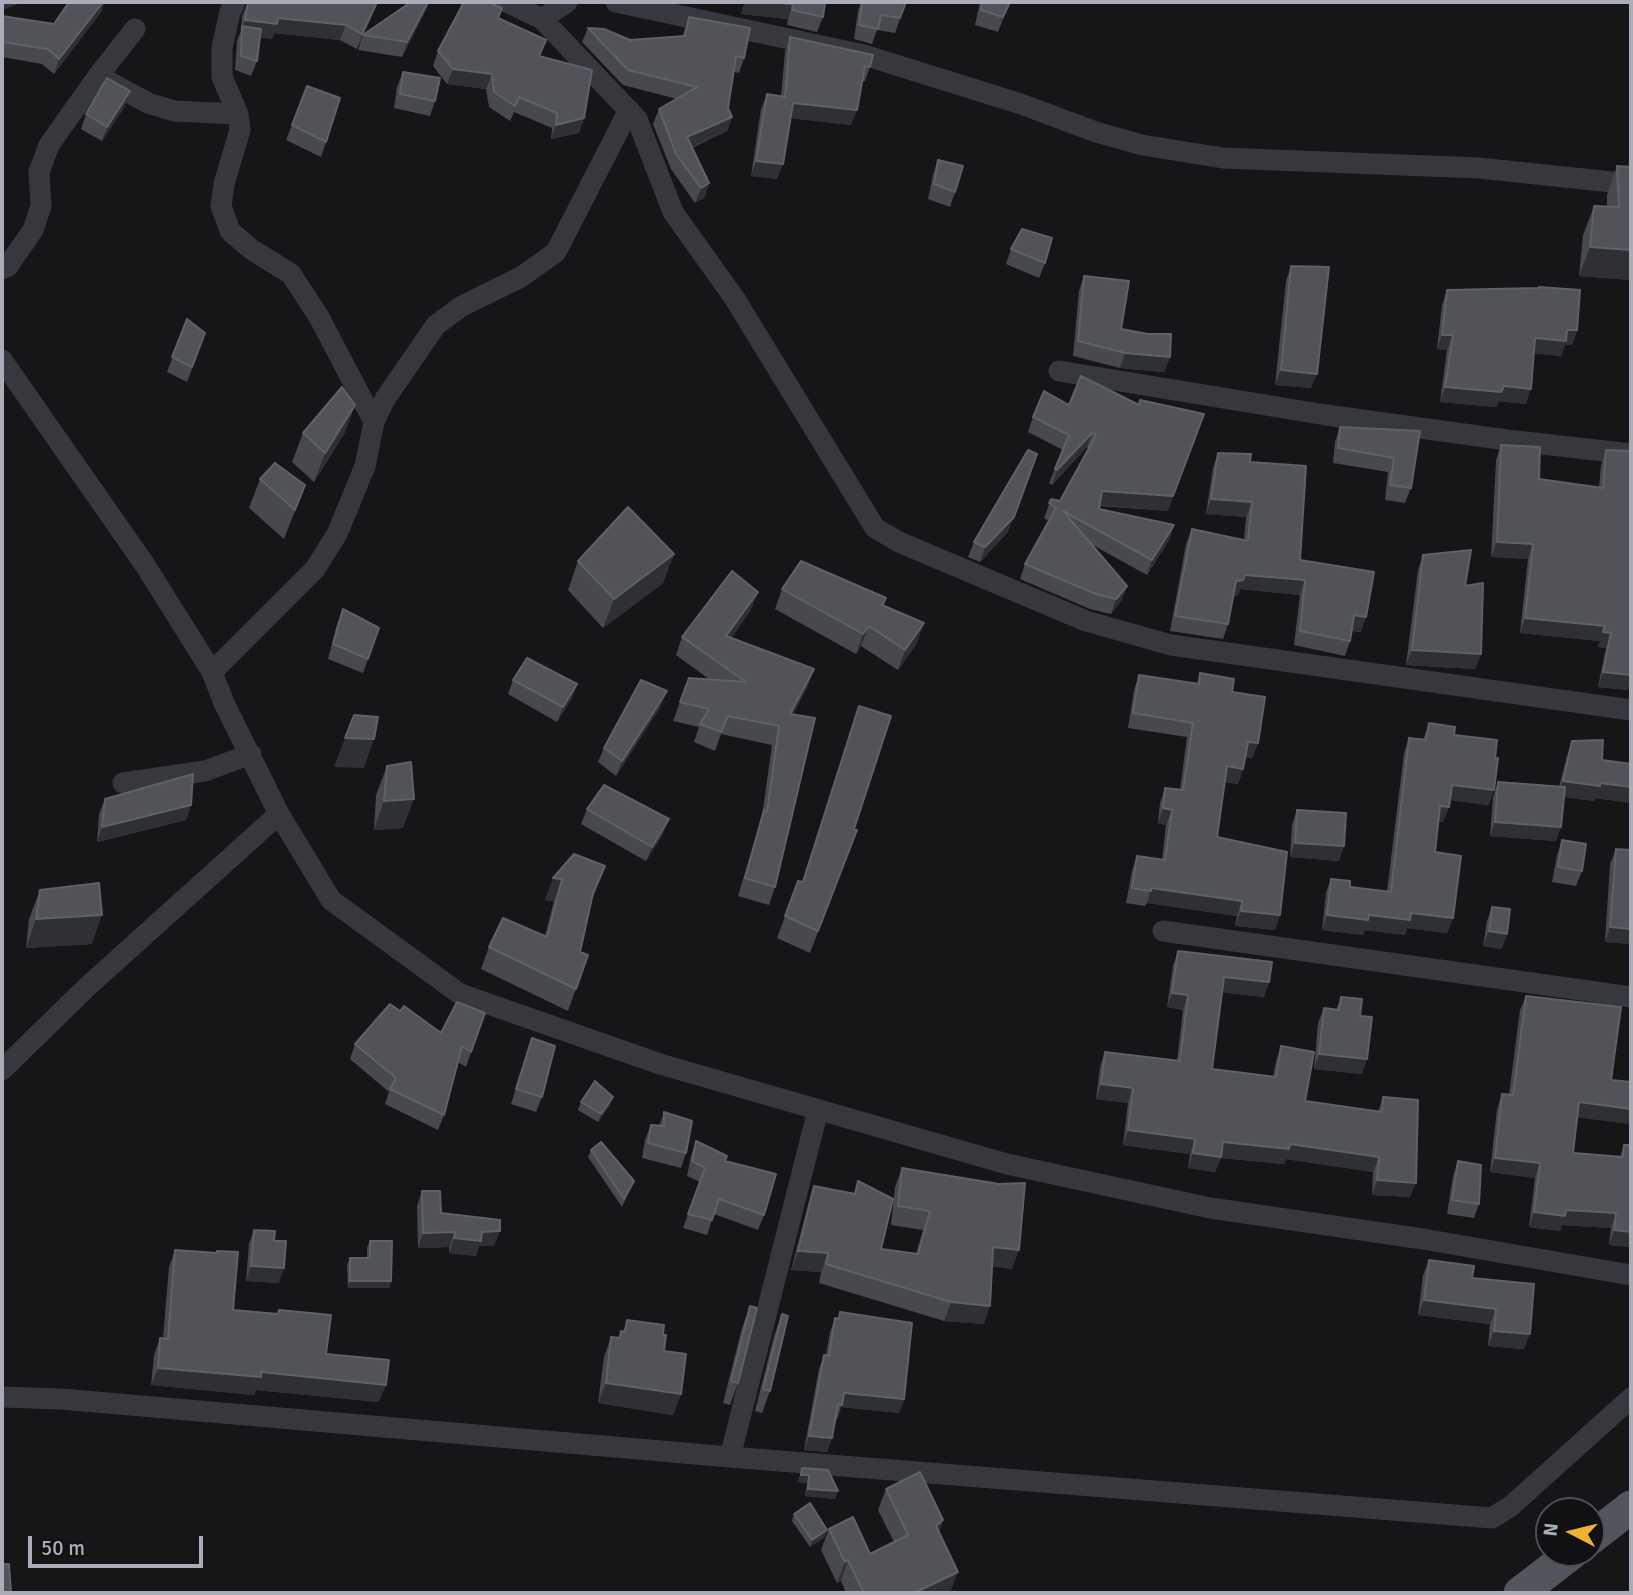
<!DOCTYPE html>
<html>
<head>
<meta charset="utf-8">
<style>
  body { margin:0 }
  #map { position:relative; width:1633px; height:1595px; overflow:hidden; background:#161618; font-family:Signika,sans-serif }
  canvas { display:block }
  .frame { position:absolute; inset:0; border:4px solid #a8adb8; pointer-events:none }
  .north { position:absolute; left:1535px; top:1497px; width:70px; height:70px; box-sizing:border-box; background:#111113; border:2px solid #4d4f55; border-radius:50%; rotate:277deg; font-size:19px; font-weight:700; line-height:28px; text-align:center; color:#a8adb8 }
  .north::after { content:''; display:block; margin:auto; width:24px; height:32px; background:#f2b134; clip-path:polygon(50% 0,100% 100%,50% 72%,0 100%) }
  .scale { position:absolute; left:28px; top:1536px; width:175px; height:32px; box-sizing:border-box; border:4px solid #a8adb8; border-top:0; padding-left:9px; font-size:21px; line-height:24px; white-space:nowrap; color:#a8adb8; -webkit-text-stroke:5px #111113; paint-order:stroke }
</style>
</head>
<body>
<div id="map">
<canvas width="1633" height="1595"></canvas>
<div class="frame"></div>
<div class="north">N</div>
<div class="scale">50 m</div>
</div>
<script>
const ctx = document.querySelector('canvas').getContext('2d');
ctx.lineJoin = 'round';
const toPath = rows => new Path2D(rows.map(r => 'M' + r).join(''));
function stroke(path, color, width, dash) { ctx.strokeStyle = color; ctx.lineWidth = width; ctx.lineCap = dash ? 'butt' : 'round'; ctx.setLineDash(dash || []); ctx.stroke(path); }
function fill(path, color) { ctx.fillStyle = color; ctx.fill(path, 'evenodd'); }
const street = toPath([
  [235,2,230,12,222,48,222,77,238,114,240,130,224,184,221,206,230,231,251,249,291,274,319,317,374,422],
  [507,2,542,19,637,119,673,212,735,299,875,528,899,542,1086,621,1171,645,1631,710],
  [616,2,864,55,1021,104,1096,132,1142,145,1223,158,1479,168,1631,184],
  [542,19,567,2],
  [104,79,148,103,174,111,238,114],
  [2,269,8,266,33,230,41,206,39,172,49,145,98,76,135,29],
  [2,360,145,565,212,672,224,703,279,814,331,900,460,994,660,1064,1007,1164,1210,1208,1423,1239,1631,1275],
  [1059,371,1326,415,1507,440,1631,454],
  [212,672,315,569,337,534,365,466,374,422,385,399,436,325,462,306,521,277,556,252,629,110],
  [123,783,205,771,251,754],
  [1163,931,1631,997],
  [2,1070,87,987,279,814],
  [2,1397,61,1399,730,1457,1492,1518,1511,1506,1631,1398],
  [730,1457,818,1110]
]);
const primary = toPath([
  [1591,1538,1631,1507],
  [1520,1593,1572,1553]
]);
const wall = toPath([
  [248,2,378,2,357,49,340,40,274,33,272,39,260,37,257,61,251,76,235,70,237,41,241,31,242,16],
  [411,2,430,2,402,57,358,50,363,35],
  [745,2,825,2,823,17,817,32,787,25,788,19,741,14],
  [861,2,906,2,895,33,877,30,872,44,854,39,858,11],
  [980,2,1010,2,998,32,975,25],
  [101,12,54,74,42,64,2,57,2,16,54,24],
  [689,17,744,58,739,73,734,72,728,108,732,117,727,131,692,148,709,183,704,198,695,203,671,169,653,124,659,109,677,99,623,85,582,42,588,28,630,40,682,37],
  [498,18,540,56,584,118,579,133,551,139,552,128,514,112,510,121,489,107,486,89,447,84,433,66,438,51],
  [790,37,870,67,865,81,862,81,851,125,791,118,777,179,751,176,761,109,767,94,781,96,785,52],
  [403,72,435,101,430,116,394,108,397,87],
  [125,106,102,141,81,129,86,114],
  [292,125,326,142,321,157,286,140],
  [938,160,955,192,950,207,928,199,933,175],
  [1617,166,1631,280,1579,276,1583,235,1594,206,1607,206,1607,195],
  [1011,249,1045,263,1039,278,1006,264],
  [1291,266,1311,388,1275,385,1286,281],
  [1084,276,1121,329,1170,357,1164,372,1120,368,1073,356,1079,291],
  [1447,290,1577,330,1572,345,1565,345,1561,356,1534,353,1526,404,1499,401,1496,407,1440,402,1447,350,1437,349,1442,305],
  [187,319,200,348,187,382,167,372],
  [1140,400,1168,511,1100,506,1099,509,1174,525,1169,540,1147,575,1091,544,1127,586,1121,601,1111,614,1090,609,1020,579,1025,564,1049,521,1044,518,1051,499,1060,501,1089,449,1087,447,1052,485,1049,483,1063,450,1028,432,1033,417,1069,405,1138,405],
  [355,405,344,434,314,482,292,462,303,433],
  [1340,427,1420,431,1411,488,1405,503,1385,500,1388,472,1333,463,1335,442],
  [1501,445,1539,479,1599,488,1601,465,1606,450,1628,690,1598,687,1606,648,1598,647,1600,641,1520,633,1528,559,1491,557,1496,460],
  [1218,453,1250,462,1300,560,1361,632,1351,631,1350,641,1345,656,1294,645,1300,595,1240,589,1238,595,1233,596,1228,624,1223,639,1170,631,1186,544,1192,529,1244,540,1246,517,1206,514,1213,468],
  [260,479,305,485,284,539,249,508],
  [1008,532,980,562,968,557,974,542],
  [674,554,663,583,603,628,568,590,578,561],
  [1423,555,1465,586,1481,654,1475,669,1406,665,1418,570],
  [782,589,886,598,884,605,917,643,898,670,861,646,856,654,775,609],
  [343,609,379,628,363,673,328,659,337,624],
  [751,610,731,638,814,669,807,688,793,714,775,887,769,905,738,896,762,816,772,745,721,734,715,751,694,742,699,727,673,721,689,678,709,679,676,655,682,637],
  [1200,673,1232,692,1258,743,1252,758,1245,757,1243,769,1238,784,1225,782,1217,837,1275,930,1235,926,1237,916,1147,903,1145,906,1126,903,1132,871,1137,856,1162,860,1166,825,1158,823,1160,803,1165,788,1180,790,1187,737,1128,728,1134,690,1139,675,1197,683],
  [513,680,577,684,572,698,557,722,508,694],
  [661,706,616,776,598,762,604,748],
  [859,706,854,829,857,830,810,953,777,938,798,881,802,882],
  [1429,723,1454,735,1489,805,1450,800,1449,807,1443,822,1438,821,1435,852,1453,918,1447,933,1407,928,1405,935,1365,930,1363,935,1322,930,1326,893,1331,879,1350,887,1387,891,1404,753,1409,738,1423,740],
  [1572,741,1602,760,1631,764,1631,803,1595,798,1594,801,1564,797,1556,841,1490,836,1493,797,1498,782,1559,787,1567,756],
  [387,766,403,828,374,830,376,795],
  [105,799,191,805,186,820,97,842,99,814],
  [587,809,663,834,646,861,581,824],
  [1297,810,1344,846,1339,861,1290,857,1292,825],
  [1562,840,1582,871,1576,886,1552,882,1557,855],
  [1616,849,1631,944,1605,942,1610,864],
  [553,878,597,888,591,902,580,952,588,955,568,1011,481,969,489,947,545,936,554,901,545,900],
  [40,890,92,944,26,948,29,919],
  [1492,907,1502,949,1483,946,1487,921],
  [1178,951,1269,982,1264,997,1222,992,1212,1069,1273,1077,1276,1061,1281,1046,1305,1101,1378,1112,1383,1097,1410,1197,1372,1195,1373,1172,1286,1159,1284,1164,1221,1158,1215,1172,1188,1168,1190,1154,1123,1145,1128,1103,1096,1099,1100,1067,1105,1052,1177,1061,1183,1010,1167,1007,1173,966],
  [1526,996,1611,1080,1631,1082,1631,1247,1609,1245,1611,1228,1562,1225,1560,1231,1529,1227,1535,1178,1490,1172,1497,1109,1502,1094,1509,1095,1520,1010],
  [1577,1117,1631,1124,1629,1145,1624,1145,1620,1157,1573,1153],
  [1341,997,1362,1074,1314,1069,1318,1023,1324,1008,1336,1010],
  [400,1011,441,1033,485,1013,466,1067,458,1062,444,1115,438,1130,385,1104,389,1092,350,1059,355,1044],
  [532,1038,542,1097,536,1112,511,1104],
  [581,1102,610,1105,598,1122,578,1110],
  [664,1112,686,1153,681,1168,642,1158,645,1140,651,1125,659,1126],
  [696,1141,725,1161,764,1215,758,1230,714,1214,707,1235,683,1228,700,1182,687,1176,691,1156],
  [591,1150,634,1181,622,1207,588,1157],
  [1458,1161,1479,1204,1474,1218,1447,1214,1453,1176],
  [902,1168,1012,1269,992,1266,984,1324,944,1321,819,1283,821,1272,791,1270,808,1205,814,1186,854,1194,858,1181,881,1249,916,1254,923,1230,891,1225,895,1187],
  [422,1191,441,1213,494,1246,479,1246,476,1256,449,1253,449,1247,418,1248,417,1206],
  [254,1230,274,1241,279,1283,246,1281,249,1244],
  [370,1241,391,1281,389,1288,348,1288,347,1265,350,1258,367,1258,367,1248],
  [175,1250,216,1253,217,1251,233,1310,277,1314,279,1310,379,1402,256,1390,254,1395,151,1385,154,1355,160,1338,163,1338,169,1267],
  [1429,1260,1472,1278,1524,1349,1488,1346,1490,1324,1418,1315,1423,1275],
  [750,1306,738,1383,730,1405,723,1403,742,1328],
  [840,1312,904,1399,899,1413,841,1407,837,1419,836,1419,832,1438,827,1452,804,1450,819,1369,824,1355,826,1355,830,1332,835,1318,838,1319],
  [782,1314,770,1391,762,1413,755,1411,774,1336],
  [627,1320,663,1335,664,1351,681,1394,673,1415,598,1403,604,1357,611,1337,618,1338,621,1331,623,1332],
  [802,1468,835,1499,805,1496,807,1483,798,1482],
  [886,1489,943,1520,939,1532,950,1593,846,1593,841,1581,837,1583,821,1550,829,1529,870,1554,894,1542,878,1510],
  [794,1514,825,1537,810,1547,792,1521]
]);
const shadedWall = toPath([
  [2,2,24,2,2,10],
  [103,2,105,2,101,12,54,74,59,59],
  [377,2,378,2,357,49,362,34],
  [428,2,430,2,402,57,407,42],
  [746,2,768,2,793,4,788,19,741,14],
  [278,18,346,25,340,40,274,33,272,39,242,35,242,29,245,20],
  [453,69,492,74,486,89,447,84],
  [130,91,125,106,102,141,107,127],
  [793,103,857,110,851,125,788,118],
  [732,117,727,131,681,152,687,137],
  [584,118,579,133,551,139,556,125],
  [756,161,783,164,777,179,751,176],
  [709,183,704,198,695,203,701,188],
  [1590,247,1631,250,1631,280,1579,276],
  [1567,330,1577,330,1572,345,1565,345,1561,356,1529,353,1535,338],
  [1442,335,1453,335,1447,350,1437,349],
  [1125,353,1170,357,1164,372,1120,368],
  [1281,370,1317,374,1311,388,1275,385],
  [1504,386,1531,389,1526,404,1499,401,1496,407,1440,402,1445,387],
  [355,405,344,434,314,482,325,453],
  [1204,414,1168,511,1097,505,1102,491],
  [1092,433,1087,447,1052,485,1057,470],
  [1037,454,1008,532,980,562,985,547],
  [1211,499,1252,502,1246,517,1206,514],
  [1174,525,1169,540,1147,575,1152,560],
  [1497,542,1533,544,1528,559,1491,557],
  [674,554,663,583,603,628,614,599],
  [1245,575,1305,580,1300,595,1240,589,1238,595,1230,596,1236,581],
  [1127,586,1121,601,1111,614,1116,599],
  [758,592,751,610,719,655,726,636],
  [1354,615,1366,617,1361,632,1348,630],
  [1525,618,1605,626,1600,641,1520,633],
  [924,623,917,643,898,670,905,650],
  [869,626,861,646,856,654,863,634],
  [1603,632,1611,633,1606,648,1598,647],
  [1412,650,1481,654,1475,669,1406,665],
  [814,669,807,688,784,732,790,714],
  [1603,672,1631,675,1631,680,1628,690,1598,687],
  [577,684,572,698,557,722,563,707],
  [667,691,661,706,616,776,622,761],
  [345,738,374,739,364,768,334,767],
  [1248,742,1258,743,1252,758,1243,757],
  [1227,766,1243,769,1238,784,1221,781],
  [1563,781,1600,783,1631,787,1631,803,1595,798,1594,801,1557,796],
  [1452,785,1494,790,1489,805,1446,800],
  [414,799,403,828,374,830,384,801],
  [191,805,186,820,97,842,102,827],
  [1440,806,1449,807,1443,822,1434,821],
  [1163,808,1172,810,1166,825,1158,823],
  [669,819,663,834,646,861,652,847],
  [1495,822,1561,827,1556,841,1490,836],
  [1295,843,1344,846,1339,861,1290,857],
  [605,866,597,888,585,915,593,893],
  [553,878,562,879,554,901,545,900],
  [1151,888,1242,901,1237,916,1147,903],
  [1241,911,1280,915,1275,930,1235,926],
  [1411,913,1453,918,1447,933,1407,928,1405,935,1365,930,1363,935,1322,930,1327,915],
  [102,915,92,944,26,948,36,919],
  [1610,927,1631,929,1631,944,1605,942],
  [1489,931,1507,934,1502,949,1483,946],
  [1224,977,1269,982,1264,997,1218,992],
  [1172,993,1188,995,1183,1010,1167,1007],
  [1319,1054,1367,1059,1362,1074,1314,1069],
  [1101,1084,1133,1088,1128,1103,1096,1099],
  [613,1097,610,1105,598,1122,601,1114],
  [1579,1102,1631,1109,1631,1124,1573,1117],
  [1128,1130,1195,1139,1190,1154,1123,1145],
  [1223,1142,1290,1144,1379,1157,1373,1172,1286,1159,1284,1164,1221,1158,1215,1172,1188,1168,1193,1153],
  [1495,1158,1540,1163,1535,1178,1490,1172],
  [1377,1180,1416,1183,1410,1197,1372,1195],
  [1566,1210,1616,1213,1611,1228,1562,1225,1560,1231,1529,1227,1534,1212],
  [1614,1230,1631,1232,1631,1247,1609,1245],
  [500,1231,494,1246,479,1246,476,1256,449,1253,454,1238,482,1232],
  [455,1232,449,1247,418,1248,423,1233],
  [993,1247,1019,1250,1012,1269,986,1266],
  [798,1251,828,1253,821,1272,791,1270],
  [251,1266,284,1268,279,1283,246,1281],
  [350,1281,391,1281,389,1288,348,1288],
  [1424,1300,1496,1309,1490,1324,1418,1315],
  [951,1302,990,1306,984,1324,944,1321],
  [1494,1331,1530,1334,1524,1349,1488,1346],
  [158,1368,261,1372,386,1385,379,1402,256,1390,254,1395,151,1385],
  [606,1383,681,1394,673,1415,598,1403],
  [844,1393,904,1399,899,1413,841,1407],
  [809,1436,832,1438,827,1452,804,1450],
  [801,1475,809,1475,807,1483,798,1482],
  [808,1489,838,1491,835,1499,805,1496],
  [943,1520,935,1541,936,1526],
  [827,1530,825,1537,810,1547,812,1540],
  [848,1560,841,1581,837,1583,845,1562],
  [958,1572,950,1593,914,1593]
]);
const building = toPath([
  [69,2,103,2,59,59,48,49,2,42,2,16,54,24,69,2],
  [248,2,377,2,362,34,346,25,278,18,277,24,245,20,248,2],
  [411,2,428,2,407,42,363,35,411,2],
  [464,2,488,2,502,8,498,18,546,40,539,56,592,70,584,118,556,125,557,113,519,97,515,106,494,92,492,74,453,69,438,51,464,2],
  [768,2,825,2,823,17,792,10,793,4,768,2],
  [862,2,906,2,900,18,881,15,878,29,859,25,862,2],
  [982,2,1010,2,1003,17,981,10,982,2],
  [689,17,750,28,744,58,736,56,728,108,732,117,687,137,709,183,701,188,676,154,659,109,697,87,628,70,588,28,604,29,630,40,685,36,689,17],
  [242,26,261,29,257,61,241,56,242,26],
  [790,37,873,55,870,67,865,66,857,110,793,103,783,164,756,161,767,94,785,97,790,37],
  [403,72,440,78,435,101,400,94,403,72],
  [107,78,130,91,107,127,86,114,107,78],
  [307,86,340,98,326,142,292,125,307,86],
  [938,160,963,166,955,192,934,184,938,160],
  [1617,166,1631,167,1631,250,1590,247,1594,206,1619,207,1617,166],
  [1022,229,1052,238,1045,263,1011,249,1022,229],
  [1291,266,1329,267,1317,374,1281,370,1291,266],
  [1084,276,1129,281,1121,329,1148,334,1171,334,1170,357,1125,353,1078,341,1084,276],
  [1539,287,1580,290,1577,330,1567,330,1566,341,1535,338,1531,389,1504,386,1501,392,1445,387,1453,335,1442,335,1447,290,1539,288,1539,287],
  [187,319,205,333,192,367,172,357,187,319],
  [1081,376,1139,405,1140,400,1204,414,1173,496,1102,491,1099,509,1174,525,1152,560,1063,511,1127,586,1116,599,1096,594,1025,564,1056,508,1049,503,1051,499,1060,501,1096,435,1092,433,1057,470,1055,469,1069,435,1033,417,1044,391,1069,405,1081,376],
  [342,387,355,405,325,453,303,433,342,387],
  [1340,427,1420,431,1411,488,1390,485,1394,458,1338,448,1340,427],
  [1501,445,1540,447,1539,479,1603,488,1606,450,1631,451,1631,675,1603,672,1611,633,1603,632,1605,626,1525,618,1533,544,1497,542,1501,445],
  [1028,450,1037,454,1014,517,985,547,974,542,1028,450],
  [1218,453,1251,454,1250,462,1306,466,1300,560,1374,572,1366,617,1354,615,1350,641,1300,631,1305,580,1245,575,1243,580,1236,581,1228,624,1175,616,1192,529,1248,541,1252,502,1211,499,1218,453],
  [275,463,305,485,295,510,260,479,275,463],
  [628,507,674,554,614,599,578,561,628,507],
  [1471,550,1465,586,1483,583,1481,654,1412,650,1423,555,1471,550],
  [801,561,886,598,882,605,924,623,905,650,869,626,863,634,782,589,801,561],
  [732,571,758,592,726,636,814,669,790,714,815,718,775,887,745,878,764,810,767,811,779,726,728,716,721,732,700,724,709,709,680,702,689,678,746,682,682,637,732,571],
  [343,609,379,628,368,659,333,644,343,609],
  [527,658,577,684,563,707,513,680,527,658],
  [1200,673,1234,679,1232,692,1265,697,1258,743,1248,742,1243,769,1227,766,1217,837,1287,852,1280,915,1241,911,1242,901,1151,888,1151,891,1132,888,1137,856,1165,860,1172,810,1163,808,1165,788,1183,790,1193,723,1133,713,1139,675,1199,684,1200,673],
  [641,680,667,691,622,761,604,748,641,680],
  [859,706,891,716,854,829,857,830,818,931,785,916,798,881,803,882,859,706],
  [354,715,378,717,374,739,345,738,354,715],
  [1429,723,1455,727,1454,735,1497,740,1495,758,1498,758,1494,790,1452,785,1449,807,1440,806,1435,852,1461,856,1453,918,1411,913,1410,920,1369,915,1368,920,1327,915,1331,879,1350,881,1350,887,1391,892,1409,738,1426,740,1429,723],
  [1603,740,1602,760,1631,764,1631,787,1600,783,1600,786,1563,781,1572,741,1603,740],
  [411,762,414,799,384,801,387,766,411,762],
  [193,774,191,805,102,827,105,799,193,774],
  [1498,782,1565,787,1561,827,1495,822,1498,782],
  [604,785,669,819,652,847,587,809,604,785],
  [1297,810,1346,813,1344,846,1295,843,1297,810],
  [1562,840,1586,844,1582,871,1558,867,1562,840],
  [1616,849,1631,850,1631,929,1610,927,1616,849],
  [574,854,605,866,593,893,580,952,588,955,576,989,489,947,503,918,547,937,562,879,553,878,574,854],
  [99,883,102,915,36,919,40,890,99,883],
  [1492,907,1510,909,1507,934,1489,931,1492,907],
  [1178,951,1272,962,1269,982,1224,977,1212,1069,1276,1077,1281,1046,1314,1052,1305,1101,1382,1112,1383,1097,1418,1100,1416,1183,1377,1180,1379,1157,1290,1144,1289,1149,1223,1142,1221,1157,1193,1153,1195,1139,1128,1130,1133,1088,1101,1084,1105,1052,1180,1061,1188,995,1172,993,1178,951],
  [1526,996,1621,1007,1611,1080,1631,1082,1631,1109,1579,1102,1573,1153,1623,1157,1624,1145,1631,1145,1631,1232,1614,1230,1616,1213,1566,1210,1565,1216,1534,1212,1540,1163,1495,1158,1502,1094,1513,1095,1526,996],
  [1341,997,1362,999,1360,1016,1372,1017,1367,1059,1319,1054,1324,1008,1339,1010,1341,997],
  [457,1002,485,1013,471,1052,462,1046,444,1115,390,1089,396,1078,355,1044,390,1004,400,1011,404,1006,441,1033,457,1002],
  [532,1038,555,1046,542,1097,516,1089,532,1038],
  [595,1081,613,1097,601,1114,581,1102,595,1081],
  [664,1112,692,1121,686,1153,648,1143,651,1125,664,1126,664,1112],
  [696,1141,727,1156,725,1161,776,1174,764,1215,719,1199,712,1220,688,1214,705,1168,692,1161,696,1141],
  [601,1142,634,1181,624,1199,591,1150,601,1142],
  [1458,1161,1481,1165,1479,1204,1452,1200,1458,1161],
  [902,1168,999,1184,1025,1183,1019,1250,993,1247,990,1306,951,1302,826,1264,828,1253,798,1251,814,1186,855,1194,858,1181,893,1199,881,1249,918,1254,930,1211,898,1206,902,1168],
  [422,1191,440,1191,441,1213,500,1220,500,1231,482,1232,481,1241,454,1238,455,1232,423,1233,422,1191],
  [254,1230,275,1231,274,1241,286,1241,284,1268,251,1266,254,1230],
  [370,1241,392,1241,391,1281,350,1281,350,1258,370,1258,370,1241],
  [175,1250,217,1253,217,1251,238,1252,233,1310,278,1314,279,1310,331,1315,326,1354,389,1360,386,1385,261,1372,261,1377,158,1368,160,1338,168,1339,175,1250],
  [1429,1260,1474,1266,1472,1278,1534,1284,1530,1334,1494,1331,1496,1309,1424,1300,1429,1260],
  [750,1306,757,1308,738,1383,731,1381,750,1306],
  [840,1312,912,1323,904,1399,844,1393,842,1405,838,1404,832,1438,809,1436,824,1355,829,1356,835,1318,839,1319,840,1312],
  [782,1314,788,1316,770,1391,763,1389,782,1314],
  [627,1320,664,1325,663,1335,666,1335,664,1351,686,1354,681,1394,606,1383,611,1337,620,1338,621,1331,625,1332,627,1320],
  [802,1468,828,1470,838,1491,808,1489,809,1475,801,1475,802,1468],
  [920,1472,943,1520,936,1526,958,1572,914,1593,864,1593,848,1560,845,1562,829,1529,853,1517,870,1554,908,1535,886,1489,920,1472],
  [810,1503,827,1530,812,1540,794,1514,810,1503],
  [2,1564,9,1564,11,1593,2,1593,2,1564]
]);
stroke(street, '#37383d', 21);
stroke(primary, '#53555c', 33);
fill(wall, '#47494d');
fill(shadedWall, '#2f3033');
fill(building, '#525359');
stroke(building, '#5f6168', 2);
</script>
</body>
</html>
